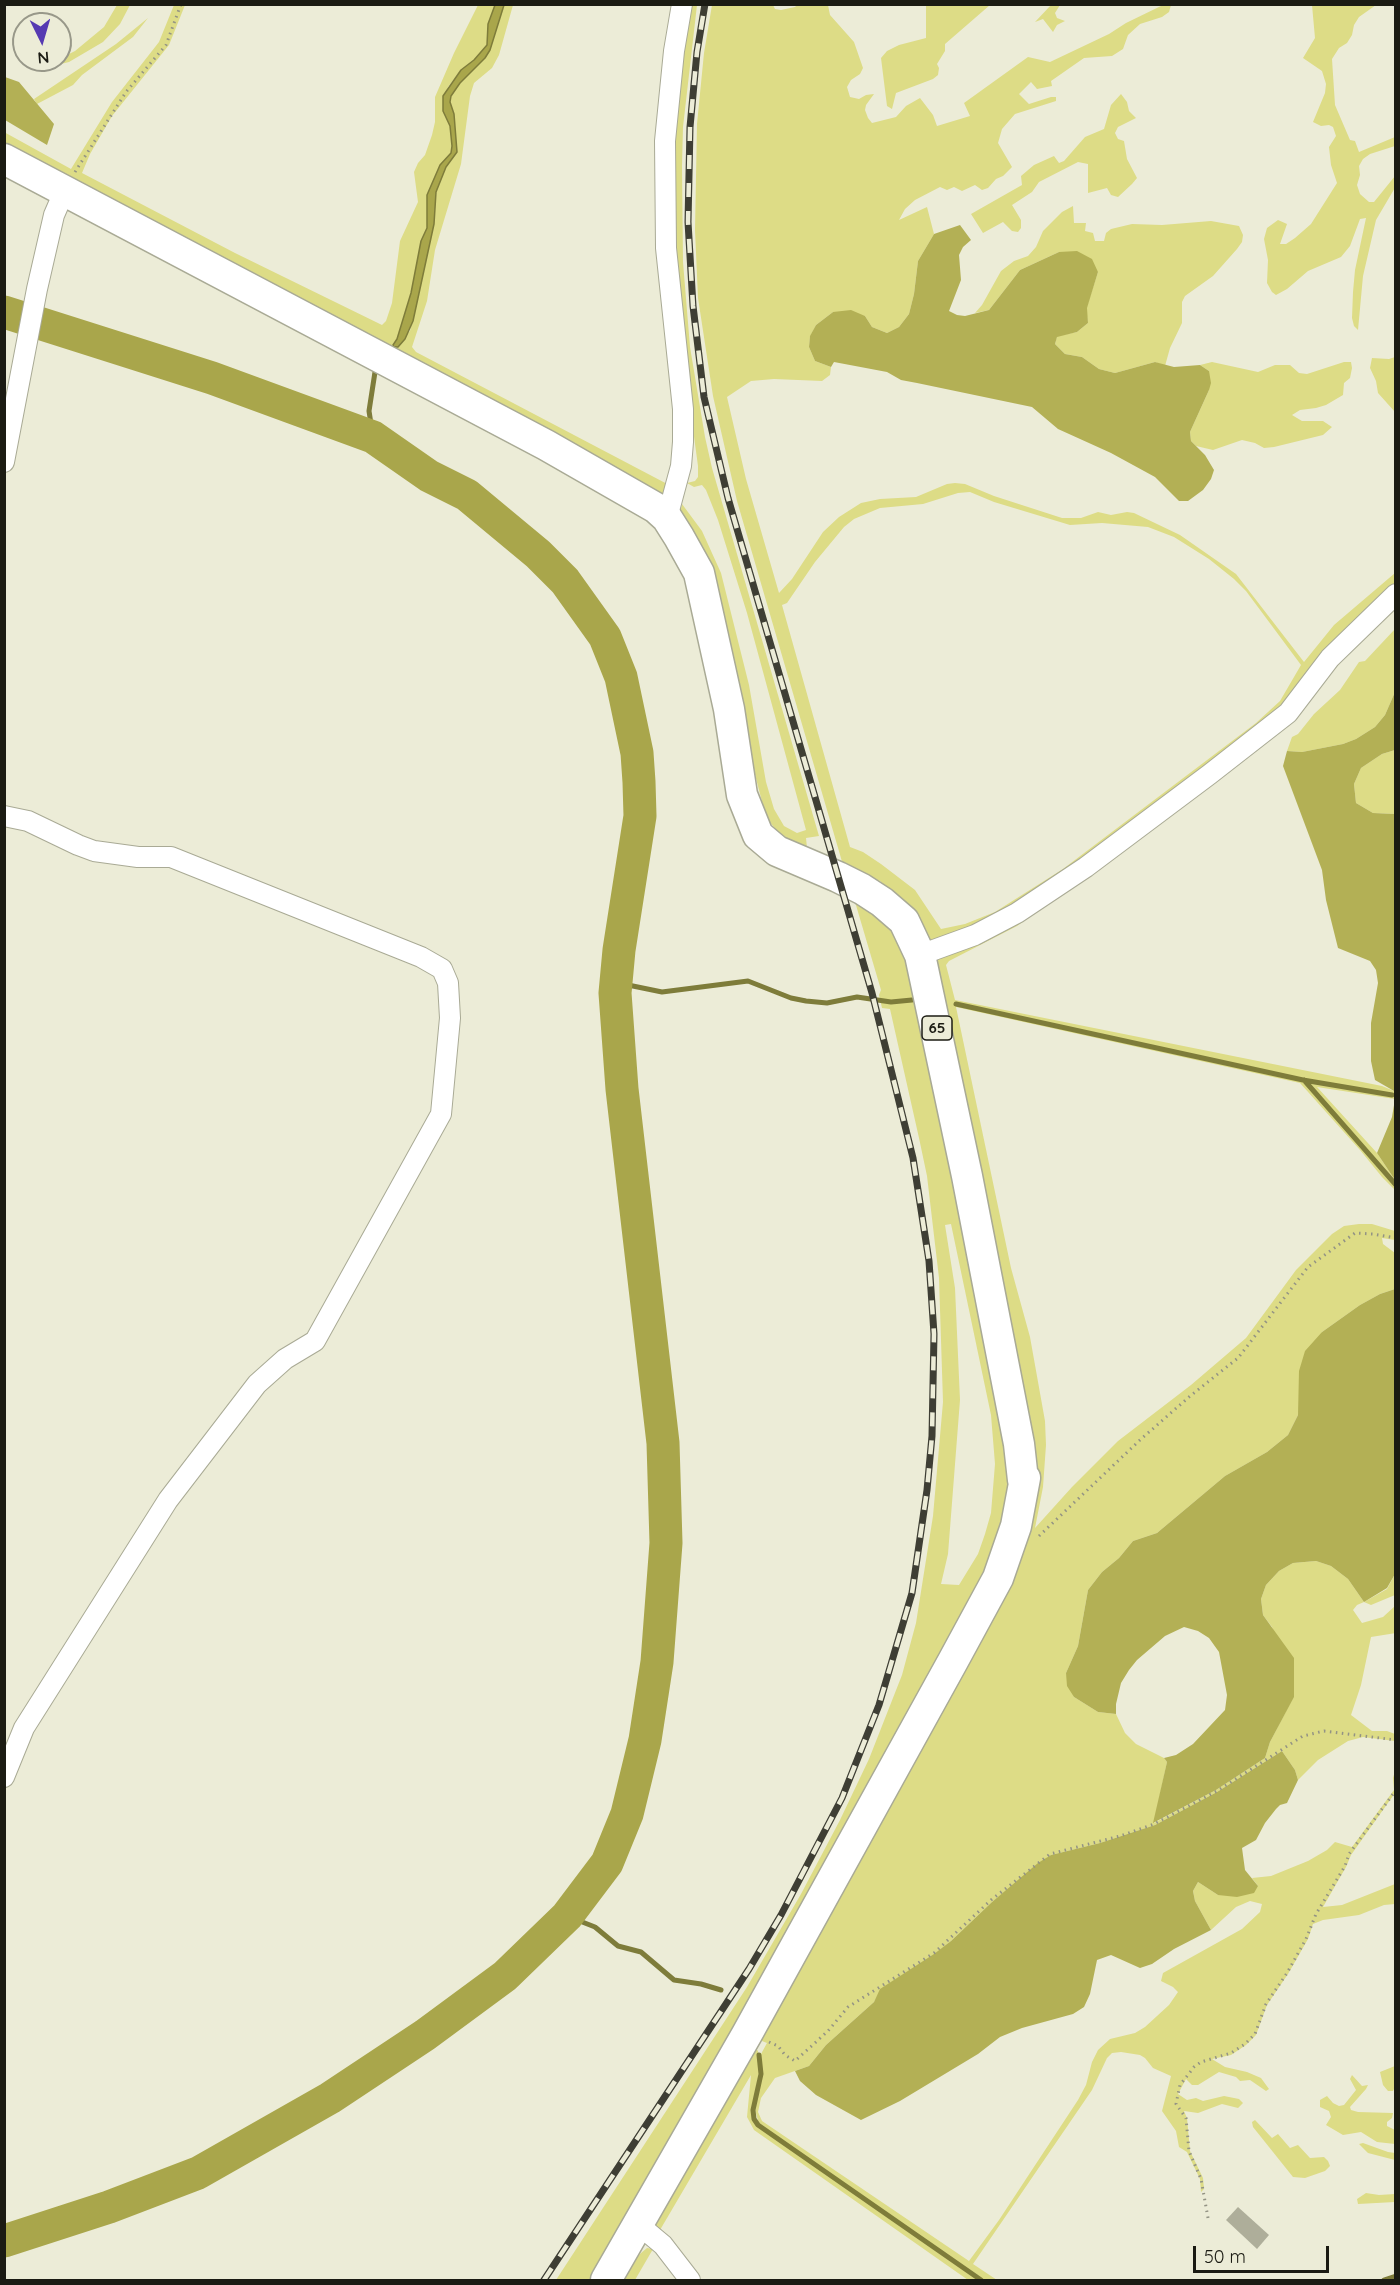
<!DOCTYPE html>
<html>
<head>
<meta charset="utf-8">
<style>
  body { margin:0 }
  #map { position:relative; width:1400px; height:2285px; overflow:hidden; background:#ececd7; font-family:Quicksand,sans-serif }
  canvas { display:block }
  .frame { position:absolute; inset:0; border:6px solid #1b1b13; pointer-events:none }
  .north { position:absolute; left:12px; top:12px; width:60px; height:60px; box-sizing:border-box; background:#ececd7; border:2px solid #989889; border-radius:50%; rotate:175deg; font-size:16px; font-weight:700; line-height:24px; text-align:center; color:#1b1b13 }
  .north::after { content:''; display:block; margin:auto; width:21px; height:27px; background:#563ab2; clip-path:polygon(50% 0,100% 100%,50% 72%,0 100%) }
  .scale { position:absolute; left:1193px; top:2246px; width:136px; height:27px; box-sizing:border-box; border:3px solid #1b1b13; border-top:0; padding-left:8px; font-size:18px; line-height:21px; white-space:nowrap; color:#1b1b13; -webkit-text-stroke:4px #ececd7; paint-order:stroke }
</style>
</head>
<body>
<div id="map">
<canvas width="1400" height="2285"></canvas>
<div class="frame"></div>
<div class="north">N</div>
<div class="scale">50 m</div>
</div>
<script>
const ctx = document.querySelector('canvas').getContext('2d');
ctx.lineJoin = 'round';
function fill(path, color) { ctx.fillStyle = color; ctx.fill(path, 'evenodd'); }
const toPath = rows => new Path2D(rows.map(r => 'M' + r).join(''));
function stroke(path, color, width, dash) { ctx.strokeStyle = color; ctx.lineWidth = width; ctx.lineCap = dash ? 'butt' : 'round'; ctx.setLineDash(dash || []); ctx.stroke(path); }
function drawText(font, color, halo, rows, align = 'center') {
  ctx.font = font + ' Quicksand,sans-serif'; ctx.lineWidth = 4.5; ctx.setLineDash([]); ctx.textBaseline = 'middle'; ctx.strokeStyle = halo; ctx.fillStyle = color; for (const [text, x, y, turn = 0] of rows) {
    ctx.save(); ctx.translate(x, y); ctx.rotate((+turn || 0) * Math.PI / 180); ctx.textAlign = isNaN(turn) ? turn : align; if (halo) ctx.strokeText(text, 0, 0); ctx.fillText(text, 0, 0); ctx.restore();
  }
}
const green = toPath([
  [117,5,130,5,120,24,103,42,69,62,37,70,75,51,104,27],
  [174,5,185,5,169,45,112,116,90,154,82,173,235,253,382,325,386,321,392,303,400,241,418,202,414,172,418,163,425,155,432,135,435,122,435,97,454,53,478,5,495,5,488,24,487,45,474,60,461,70,448,87,443,111,450,126,452,146,451,153,440,165,427,195,427,228,421,241,411,293,397,339,393,345,410,331,434,224,436,192,446,167,457,152,454,114,450,102,451,96,460,83,485,58,504,5,513,5,499,55,492,68,474,83,470,96,461,164,435,250,427,301,412,347,416,352,671,486,664,497,5,143,4,132,71,169,112,102,159,42],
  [689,5,697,5,683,127,682,166,683,262,690,347,705,437,712,468,819,836,806,838,807,848,791,841,776,830,766,817,745,736,680,513,682,504,702,531,721,573,749,685,766,782,774,809,784,826,797,833,806,830,747,613,718,520,706,490,702,485,694,487,687,483,695,481,698,477,698,466,676,304,672,118],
  [712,5,773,5,775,9,781,10,795,7,797,5,828,5,830,15,854,42,863,68,860,74,851,80,847,87,850,97,859,99,866,95,874,94,866,105,865,110,868,118,872,123,896,117,906,106,920,98,933,115,937,126,970,116,964,103,1028,57,1050,62,1109,34,1126,23,1163,5,1171,5,1169,12,1162,17,1140,24,1128,35,1123,49,1112,56,1084,58,1051,81,1052,86,1037,89,1031,82,1019,94,1029,104,1051,97,1056,97,1056,101,1015,114,1002,129,998,143,1012,167,1003,176,996,179,988,188,982,190,975,185,962,191,954,187,947,190,940,187,915,200,905,209,899,220,927,207,934,234,918,261,914,294,909,314,899,327,887,333,872,327,865,316,833,312,816,325,810,337,809,347,815,361,831,367,830,375,822,381,774,379,751,381,727,397,746,479,779,593,792,579,823,532,839,517,861,503,880,499,916,497,947,484,955,483,965,484,994,496,1062,518,1081,518,1098,512,1111,515,1127,512,1134,513,1180,535,1236,574,1304,662,1334,625,1395,573,1395,588,1289,702,1090,859,964,933,929,941,904,903,880,881,843,865,737,501,713,396,698,298,695,230,697,124,704,53],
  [970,492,994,502,1070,525,1102,523,1148,527,1174,537,1209,559,1234,579,1246,591,1301,665,1280,701,1256,723,1063,869,995,912,965,924,941,929,915,890,881,864,863,852,850,847,782,605,787,603,815,562,844,527,854,519,880,508,923,504,958,493],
  [926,5,990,5,945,44,945,51,937,64,939,68,938,75,933,79,896,93,892,109,887,106,881,58,887,51,899,45,926,38],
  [1051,5,1060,5,1055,13,1057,18,1065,21,1057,25,1053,32,1043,19,1035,22],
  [1312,5,1376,5,1359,17,1354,25,1352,35,1347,43,1339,48,1332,59,1335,105,1350,140,1355,141,1359,152,1395,137,1395,146,1370,154,1363,159,1359,166,1360,175,1357,185,1360,194,1369,202,1374,202,1395,176,1396,186,1376,220,1363,276,1358,330,1354,326,1352,318,1353,292,1355,270,1366,218,1360,219,1350,246,1341,257,1308,271,1287,289,1276,295,1272,292,1267,283,1268,260,1264,239,1267,228,1278,220,1287,224,1280,244,1286,244,1295,238,1311,224,1337,183,1331,165,1329,147,1336,136,1333,127,1329,125,1321,126,1313,122,1325,93,1326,84,1322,71,1303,58,1315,38],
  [148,18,133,37,82,75,73,85,37,104,34,99,116,44],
  [1121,94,1127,102,1129,111,1136,118,1118,127,1115,133,1118,139,1124,141,1127,159,1137,178,1132,184,1118,197,1111,195,1107,188,1088,193,1088,164,1078,162,1039,182,1032,192,1012,205,1021,220,1021,228,1018,232,1012,231,1003,222,983,233,971,214,1022,185,1021,176,1034,165,1054,156,1059,163,1064,161,1085,137,1104,129,1111,105],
  [1073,206,1074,223,1086,223,1085,231,1093,233,1095,241,1104,241,1106,233,1111,229,1132,224,1162,225,1211,221,1239,226,1243,235,1242,242,1237,249,1213,276,1185,296,1182,302,1182,323,1170,348,1165,366,1155,362,1115,373,1099,369,1082,357,1065,354,1055,344,1057,336,1077,332,1088,323,1086,309,1098,272,1059,252,1020,270,989,310,975,313,982,305,1001,271,1014,261,1028,256,1036,247,1043,231,1062,212],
  [1395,357,1395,412,1378,393,1376,381,1370,368,1372,358,1389,359],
  [1212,362,1258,372,1275,365,1290,365,1299,373,1307,374,1344,362,1351,362,1352,368,1350,378,1344,383,1343,395,1326,405,1316,408,1300,410,1292,415,1302,421,1323,421,1332,427,1323,435,1274,447,1264,448,1255,443,1242,440,1213,450,1196,446,1191,441,1190,432,1209,390,1209,371,1200,365],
  [1395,629,1395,692,1385,715,1375,727,1356,739,1343,744,1302,752,1287,751,1292,737,1298,734,1314,714,1340,690,1359,662,1365,661],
  [1395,750,1395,814,1373,813,1356,803,1354,784,1361,768,1382,754],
  [1086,877,1017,926,949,961,946,965,955,1000,1382,1086,1394,1091,1395,1099,1317,1087,1377,1153,1395,1180,1395,1190,1382,1177,1360,1150,1300,1083,956,1007,1011,1268,1030,1337,1045,1421,1046,1445,1043,1487,1035,1528,1072,1487,1118,1441,1191,1385,1246,1338,1296,1270,1332,1234,1344,1226,1359,1224,1372,1224,1395,1231,1395,1240,1382,1238,1383,1244,1395,1253,1395,1289,1380,1294,1360,1305,1322,1332,1298,1415,1288,1435,1267,1452,1225,1476,1157,1533,1133,1541,1119,1558,1102,1572,1088,1590,1078,1646,1066,1673,1074,1697,1098,1712,1116,1714,1125,1733,1136,1744,1164,1758,1167,1762,1154,1823,1216,1790,1265,1758,1270,1742,1294,1696,1272,1627,1263,1615,1261,1599,1266,1585,1279,1571,1293,1563,1316,1561,1331,1566,1348,1579,1364,1602,1387,1589,1395,1574,1395,1595,1371,1605,1364,1602,1357,1605,1353,1610,1362,1623,1383,1617,1395,1606,1396,1633,1371,1637,1361,1685,1351,1715,1372,1731,1387,1731,1395,1734,1395,1741,1363,1737,1348,1741,1318,1760,1298,1780,1295,1770,1282,1751,1217,1792,1155,1825,1100,1843,1051,1855,992,1902,951,1941,935,1954,881,1989,874,2002,826,2045,809,2066,775,2078,761,2098,758,2112,762,2121,969,2261,999,2220,1078,2100,1086,2085,1092,2062,1098,2050,1110,2039,1135,2033,1145,2027,1169,2005,1178,1992,1173,1987,1161,1981,1163,1973,1242,1929,1260,1912,1262,1904,1250,1901,1236,1907,1211,1930,1195,1901,1193,1891,1198,1882,1218,1895,1258,1886,1252,1878,1271,1876,1308,1861,1327,1850,1335,1842,1352,1847,1394,1790,1393,1778,1395,1771,1395,1793,1351,1855,1346,1867,1323,1907,1342,1905,1395,1884,1395,1904,1384,1905,1359,1915,1323,1920,1313,1924,1308,1939,1288,1974,1267,2005,1256,2035,1246,2045,1231,2055,1212,2059,1225,2067,1247,2072,1261,2078,1269,2089,1266,2091,1250,2080,1240,2081,1236,2077,1219,2072,1198,2085,1192,2085,1186,2079,1178,2094,1187,2100,1196,2098,1203,2101,1224,2096,1239,2099,1243,2103,1238,2108,1222,2104,1198,2113,1184,2111,1187,2118,1190,2151,1203,2178,1204,2189,1201,2192,1200,2179,1187,2152,1179,2147,1176,2131,1162,2111,1171,2076,1153,2068,1145,2058,1140,2055,1121,2052,1112,2053,1107,2058,1092,2090,973,2264,997,2280,983,2280,759,2124,755,2110,762,2074,761,2054,767,2043,757,2039,1023,1541,936,959],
  [853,895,876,911,898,938,906,959,996,1379,1009,1465,1007,1504,993,1556,815,1885,592,2280,556,2280,747,1987,801,1894,840,1820,869,1759,902,1675,916,1623,933,1516,943,1402,939,1278,927,1176,919,1138,890,1009,882,1008,879,995,881,990],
  [951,1224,991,1415,995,1464,991,1513,985,1534,978,1554,959,1585,941,1584,948,1554,960,1400,955,1288,945,1225],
  [753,2045,758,2051,760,2068,752,2110,753,2119,757,2126,978,2280,968,2280,754,2130,747,2117,751,2075,660,2230,655,2224],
  [1395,2066,1395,2087,1393,2091,1388,2091,1383,2085,1380,2072],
  [1352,2075,1362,2086,1368,2085,1366,2089,1350,2107,1351,2110,1358,2112,1393,2113,1392,2118,1387,2122,1387,2126,1395,2130,1395,2144,1377,2142,1361,2132,1343,2135,1326,2125,1331,2117,1329,2111,1320,2107,1320,2100,1327,2096,1333,2103,1339,2106,1344,2105,1356,2090,1350,2079],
  [1255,2120,1272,2138,1278,2134,1290,2148,1298,2145,1310,2158,1324,2157,1328,2161,1330,2166,1325,2171,1305,2178,1293,2177,1253,2127,1252,2122],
  [1363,2143,1388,2152,1395,2153,1395,2160,1368,2153,1359,2144],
  [1366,2193,1379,2195,1395,2194,1395,2202,1358,2204,1357,2199],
  [647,2248,653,2249,635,2280,622,2280,634,2259]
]);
const forest = toPath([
  [5,77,19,82,54,124,47,145,5,120],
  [960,225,971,240,963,247,959,255,961,280,949,311,957,315,965,316,989,310,1020,270,1059,252,1077,251,1092,259,1098,272,1087,308,1088,323,1077,332,1057,337,1055,344,1065,354,1082,357,1099,369,1115,373,1155,362,1174,367,1200,365,1209,371,1211,383,1209,390,1190,432,1191,441,1205,455,1214,470,1211,479,1203,490,1188,501,1179,501,1155,477,1111,453,1058,429,1032,407,917,383,901,380,887,372,834,362,831,367,815,361,809,347,810,336,816,325,833,312,851,310,865,316,872,327,887,333,899,327,909,314,914,294,918,261,934,234],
  [1395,692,1395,750,1382,754,1361,768,1354,784,1356,803,1373,813,1395,814,1395,1180,1377,1153,1392,1117,1395,1099,1394,1091,1375,1080,1371,1061,1371,1023,1378,983,1376,970,1370,961,1338,948,1326,900,1322,870,1283,766,1287,751,1302,752,1343,744,1356,739,1375,727,1385,715],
  [1395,1289,1395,1574,1387,1588,1364,1602,1348,1579,1331,1566,1316,1561,1293,1563,1279,1571,1266,1585,1261,1599,1263,1615,1294,1658,1294,1697,1270,1742,1265,1758,1216,1790,1153,1823,1167,1762,1164,1758,1176,1755,1193,1744,1225,1710,1227,1695,1219,1652,1209,1638,1198,1631,1184,1627,1165,1636,1137,1660,1129,1670,1121,1683,1116,1704,1116,1714,1098,1712,1074,1697,1067,1686,1066,1673,1078,1646,1088,1590,1102,1572,1119,1558,1133,1541,1157,1533,1225,1476,1267,1452,1288,1435,1298,1415,1299,1371,1305,1351,1322,1332,1360,1305,1380,1294],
  [1282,1751,1295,1770,1298,1780,1287,1803,1280,1805,1276,1809,1265,1823,1256,1840,1242,1848,1245,1870,1258,1886,1254,1893,1237,1897,1218,1895,1198,1882,1193,1891,1195,1901,1211,1930,1174,1949,1152,1964,1140,1968,1111,1955,1097,1960,1090,1994,1084,2007,1073,2014,1022,2028,1000,2037,978,2054,900,2101,861,2120,816,2095,800,2081,795,2071,809,2066,826,2045,874,2002,880,1989,934,1954,951,1941,992,1902,1038,1863,1051,1855,1100,1843,1155,1825,1217,1792]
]);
const water = toPath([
  [495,5,504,5,490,50,485,58,460,83,451,96,450,102,454,114,457,152,446,167,436,192,434,224,413,321,405,339,398,347,394,347,393,345,397,339,411,293,421,241,427,228,427,195,440,165,451,153,452,146,450,126,443,111,443,96,461,70,474,60,487,45,488,24,495,5]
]);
const stream = toPath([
  [373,437,369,411,375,372],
  [615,993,628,985,662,992,748,981,791,998,806,1001,827,1003,857,997,891,1002,912,1000],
  [956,1004,1303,1080,1392,1095],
  [1304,1080,1396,1185],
  [567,1916,595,1927,618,1946,641,1952,674,1980,701,1984,721,1990],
  [759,2055,761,2074,753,2110,754,2119,758,2125,981,2280],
  [1384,2280,1396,2276]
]);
const river = toPath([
  [4,312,212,378,373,437,429,476,467,495,538,554,565,581,605,637,621,677,637,753,639,782,640,816,619,950,615,993,622,1089,663,1443,666,1543,657,1662,645,1740,627,1814,607,1863,567,1916,505,1976,425,2035,330,2098,198,2173,109,2207,4,2241]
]);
const building = toPath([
  [1238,2207,1269,2235,1257,2249,1226,2220]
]);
const path = toPath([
  [75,172,126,92,166,45,181,4],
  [1039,1536,1140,1440,1189,1397,1238,1358,1308,1267,1355,1233,1373,1234,1396,1238],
  [769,2042,778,2046,785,2055,795,2061,828,2031,848,2007,934,1953,991,1900,1050,1854,1120,1836,1154,1824,1217,1791,1303,1736,1324,1731,1396,1740],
  [1208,2218,1201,2179,1189,2151,1186,2118,1176,2104,1180,2085,1194,2067,1201,2062,1231,2053,1245,2044,1255,2034,1266,2004,1287,1973,1306,1939,1316,1914,1345,1866,1349,1854,1396,1790]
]);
const street = toPath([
  [4,462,37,289,54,215,64,192],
  [667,518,681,466,683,442,683,409,666,248,665,141,674,51,682,4],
  [4,816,28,821,78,845,94,851,138,857,171,857,421,957,442,969,448,983,450,1018,441,1114,315,1341,285,1359,257,1384,168,1500,24,1728,4,1777],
  [920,955,975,935,1017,913,1086,867,1210,774,1288,713,1330,658,1396,594],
  [639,2225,663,2245,690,2280]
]);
const primary = toPath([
  [4,159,546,445,656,508,667,518,679,537,699,573,729,709,742,795,758,835,777,851,838,877,862,889,882,902,904,921,920,955,967,1176,1019,1444,1023,1480,1025,1478,1016,1526,998,1578,953,1661,747,2034,606,2280]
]);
const rail = toPath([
  [544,2280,749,1969,781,1915,842,1798,879,1705,912,1593,927,1490,932,1436,934,1334,929,1261,913,1158,872,993,728,498,704,397,693,306,688,222,690,127,697,52,705,4]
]);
const shields = [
  [937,1028,30]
];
const shieldNames = [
  ["65",937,1028]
];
fill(green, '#dddc86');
fill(forest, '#b3b055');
fill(water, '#a9a64b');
stroke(water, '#7e7c3a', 1.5);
stroke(stream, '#7e7c3a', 5);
stroke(river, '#a9a64b', 33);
fill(building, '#aeae9a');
stroke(street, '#a9aa95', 22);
stroke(primary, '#a9aa95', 33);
stroke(path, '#939384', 3, [1.5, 4.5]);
stroke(street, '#fff', 20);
stroke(primary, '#fff', 30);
stroke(rail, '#3e3e34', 7);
stroke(rail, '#ececd7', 4.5, [14]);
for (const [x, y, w] of shields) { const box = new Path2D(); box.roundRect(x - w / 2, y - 12, w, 24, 4.5); ctx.fillStyle = '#ececd7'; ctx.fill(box); stroke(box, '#1b1b13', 1.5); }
drawText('bold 15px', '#1b1b13', null, shieldNames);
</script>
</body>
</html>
